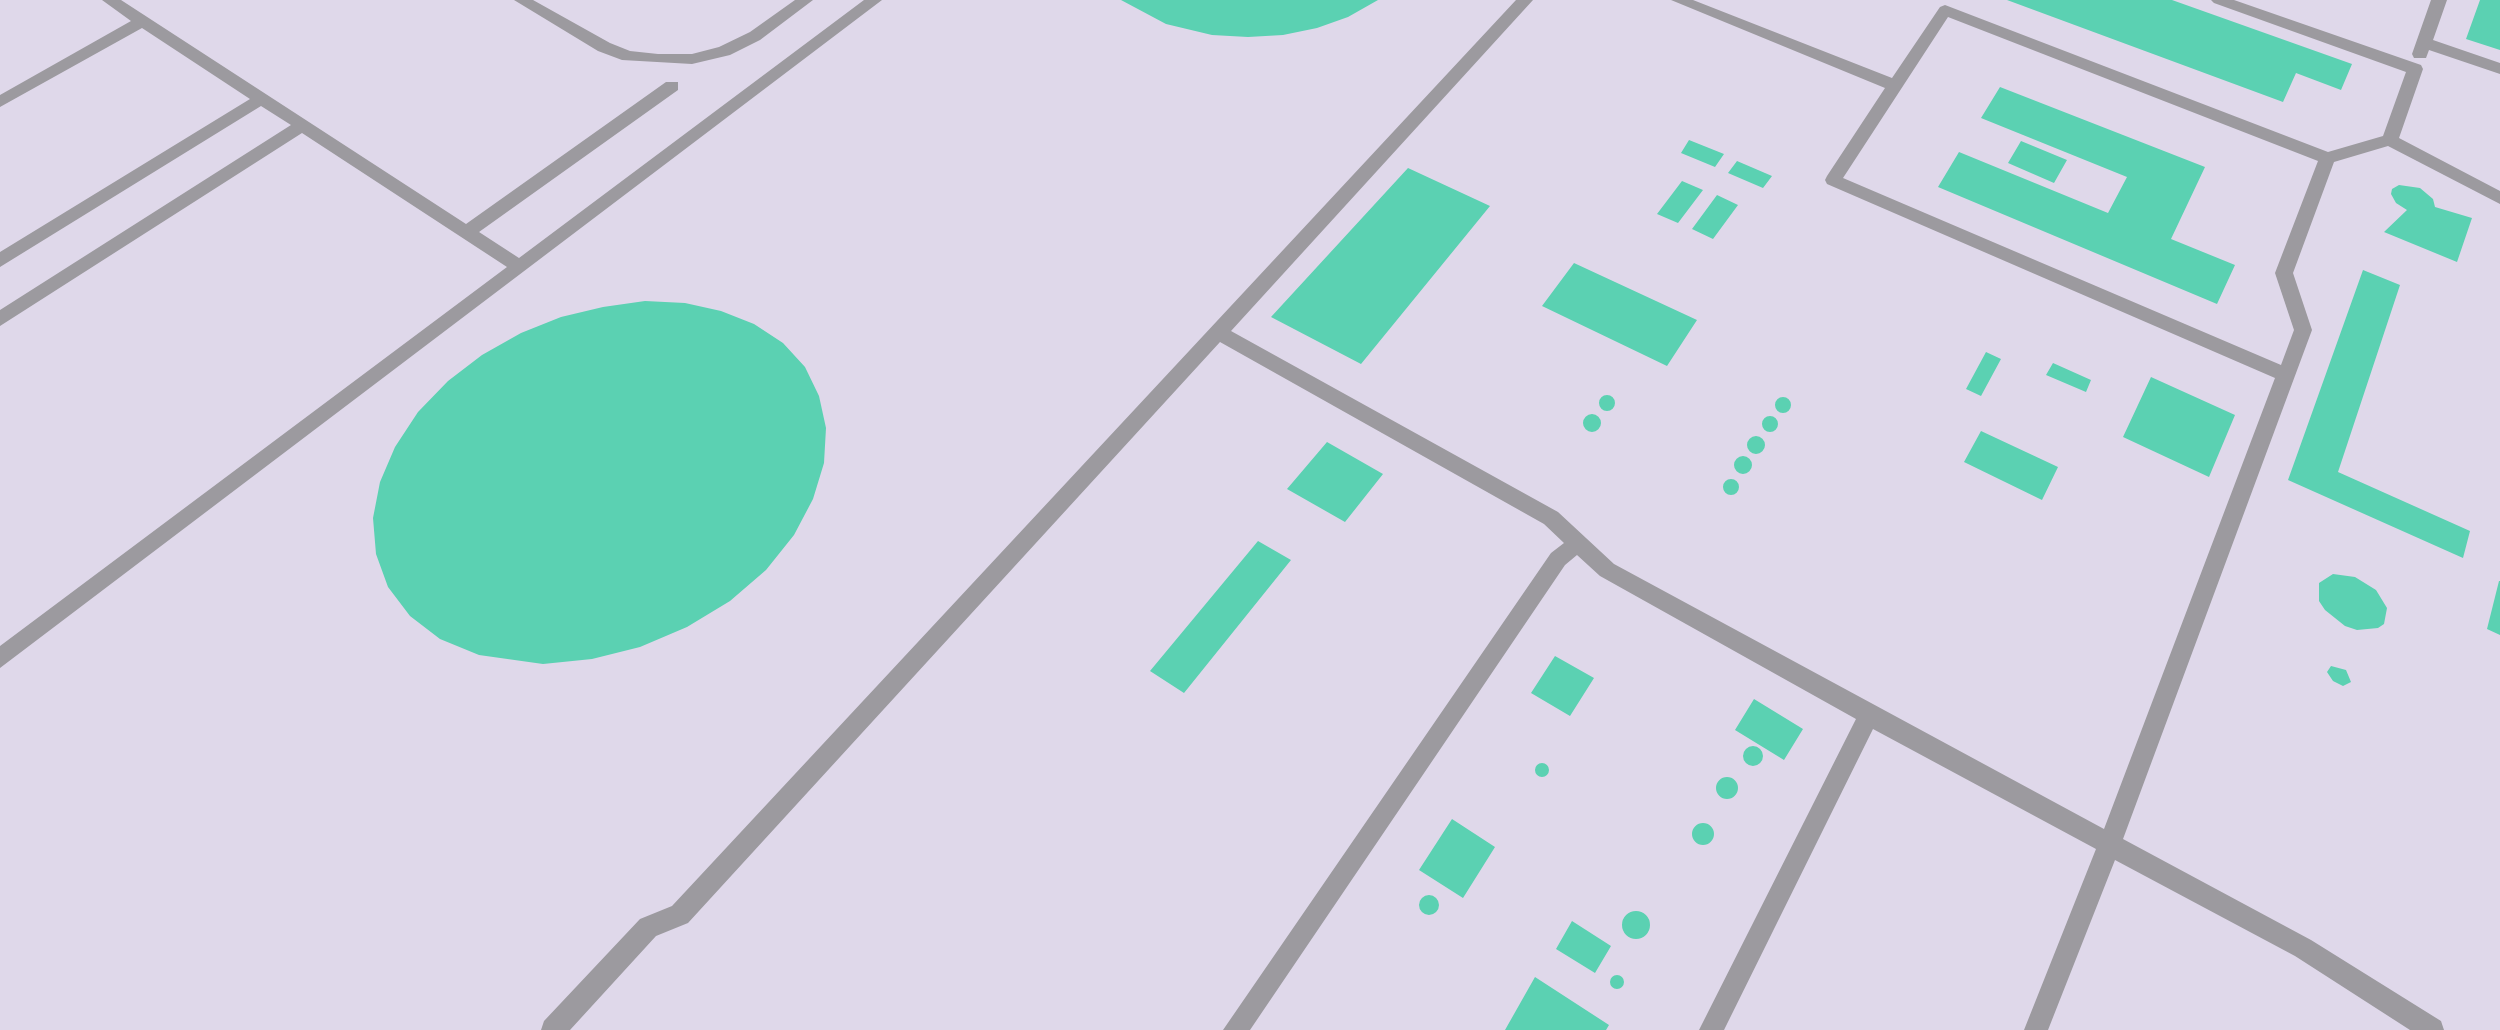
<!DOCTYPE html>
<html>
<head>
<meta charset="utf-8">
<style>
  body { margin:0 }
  canvas { display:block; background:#e8e4ef }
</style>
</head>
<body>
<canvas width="2500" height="1030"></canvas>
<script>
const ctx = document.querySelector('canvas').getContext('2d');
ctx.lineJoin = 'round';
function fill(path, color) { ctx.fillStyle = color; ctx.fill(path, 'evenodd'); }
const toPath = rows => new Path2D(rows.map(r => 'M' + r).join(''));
const built = toPath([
  [0,0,2500,0,2500,1030,0,1030]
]);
const building = toPath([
  [1121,0,1378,0,1348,17,1317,28,1283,35,1248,37,1212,35,1166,24],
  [2007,0,2172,0,2352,64,2341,90,2296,73,2283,102],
  [2480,0,2500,0,2500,50,2466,39],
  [2000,87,2205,167,2171,239,2235,265,2217,304,1938,187,1959,152,2108,213,2127,177,1981,118],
  [1689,140,1724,154,1715,167,1681,153],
  [2021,141,2067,160,2054,183,2008,163],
  [1737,161,1772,176,1763,188,1728,173],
  [1408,168,1490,206,1361,364,1271,317],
  [1682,181,1703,190,1678,223,1657,214],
  [2399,185,2420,188,2433,199,2435,207,2472,218,2457,262,2384,232,2407,210,2396,203,2391,194,2392,189],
  [1717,195,1738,205,1713,239,1692,229],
  [1574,263,1697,320,1667,366,1542,306],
  [2363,270,2400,285,2338,472,2470,531,2463,558,2288,480],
  [645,301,685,303,721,311,754,324,783,343,805,367,819,396,826,428,824,463,813,499,794,535,766,570,730,601,687,627,640,647,592,659,543,664,479,655,440,639,410,616,388,587,376,554,373,518,380,482,395,447,418,412,448,381,482,355,521,333,561,317,603,307],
  [1986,352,2001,359,1981,396,1966,389],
  [2053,363,2091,380,2086,392,2046,375],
  [2151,377,2235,415,2209,477,2123,437],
  '1599 403a8 8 0 1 1 16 0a8 8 0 1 1-16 0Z',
  '1775 405a8 8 0 1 1 16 0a8 8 0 1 1-16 0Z',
  '1583 423a9 9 0 1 1 18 0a9 9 0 1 1-18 0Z',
  '1762 424a8 8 0 1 1 16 0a8 8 0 1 1-16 0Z',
  [1981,431,2058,467,2042,500,1964,462],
  '1747 445a9 9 0 1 1 18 0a9 9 0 1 1-18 0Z',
  [1327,442,1383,474,1345,522,1287,489],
  '1734 465a9 9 0 1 1 18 0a9 9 0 1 1-18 0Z',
  '1723 487a8 8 0 1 1 16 0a8 8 0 1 1-16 0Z',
  [1258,541,1291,560,1184,693,1150,671],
  [2333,574,2355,577,2376,590,2387,608,2384,624,2378,628,2357,630,2345,626,2325,610,2319,601,2319,583],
  [2499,581,2500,581,2500,635,2487,629],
  [1555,656,1594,678,1570,716,1531,693],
  [2331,666,2346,670,2351,682,2343,686,2333,681,2327,672],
  [1754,699,1803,729,1784,760,1735,730],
  '1743 756a10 10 0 1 1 20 0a10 10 0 1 1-20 0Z',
  '1535 770a7 7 0 1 1 14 0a7 7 0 1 1-14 0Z',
  '1716 788a11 11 0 1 1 22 0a11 11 0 1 1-22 0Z',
  [1452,819,1495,847,1463,898,1419,870],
  '1692 834a11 11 0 1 1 22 0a11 11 0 1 1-22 0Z',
  '1419 905a10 10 0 1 1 20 0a10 10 0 1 1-20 0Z',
  '1622 925a14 14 0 1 1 28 0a14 14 0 1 1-28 0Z',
  [1572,921,1611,946,1595,973,1556,949],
  '1610 982a7 7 0 1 1 14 0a7 7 0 1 1-14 0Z',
  [1535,977,1609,1025,1606,1030,1505,1030]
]);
const minor = toPath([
  [102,0,121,0,466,224,666,82,678,82,678,90,479,232,519,258,864,0,882,0,0,668,0,646,507,267,302,133,0,326,0,310,291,125,261,106,0,267,0,252,250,99,142,28,0,107,0,95,131,21,102,0],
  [514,0,533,0,610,43,630,51,658,54,692,54,719,47,750,32,795,0,813,0,760,40,730,55,692,64,622,60,598,51,514,0],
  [1516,0,1533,0,1231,331,1558,512,1614,564,2104,829,2275,378,1827,184,1825,180,1827,176,1885,88,1671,0,1693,0,1892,78,1940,7,1945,5,2328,152,2383,136,2406,72,2214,3,2211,0,2234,0,2421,65,2423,69,2399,138,2500,191,2500,204,2388,146,2334,162,2293,273,2312,330,2123,839,2311,940,2441,1021,2444,1030,2410,1030,2295,956,2115,860,2048,1030,2024,1030,2096,849,1873,729,1724,1030,1699,1030,1856,719,1600,576,1577,555,1565,565,1250,1030,1223,1030,1551,553,1564,543,1544,524,1220,342,688,923,656,936,570,1030,541,1030,544,1021,640,919,672,906,1516,0],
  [1948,17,2318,161,2275,273,2294,330,2281,365,1843,178,1948,17],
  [2431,0,2447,0,2433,40,2500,63,2500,74,2429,50,2426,58,2414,58,2412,54,2431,0]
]);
fill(built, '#dfd8ea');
fill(building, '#5bd1b2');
fill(minor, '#9c9a9f');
</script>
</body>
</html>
